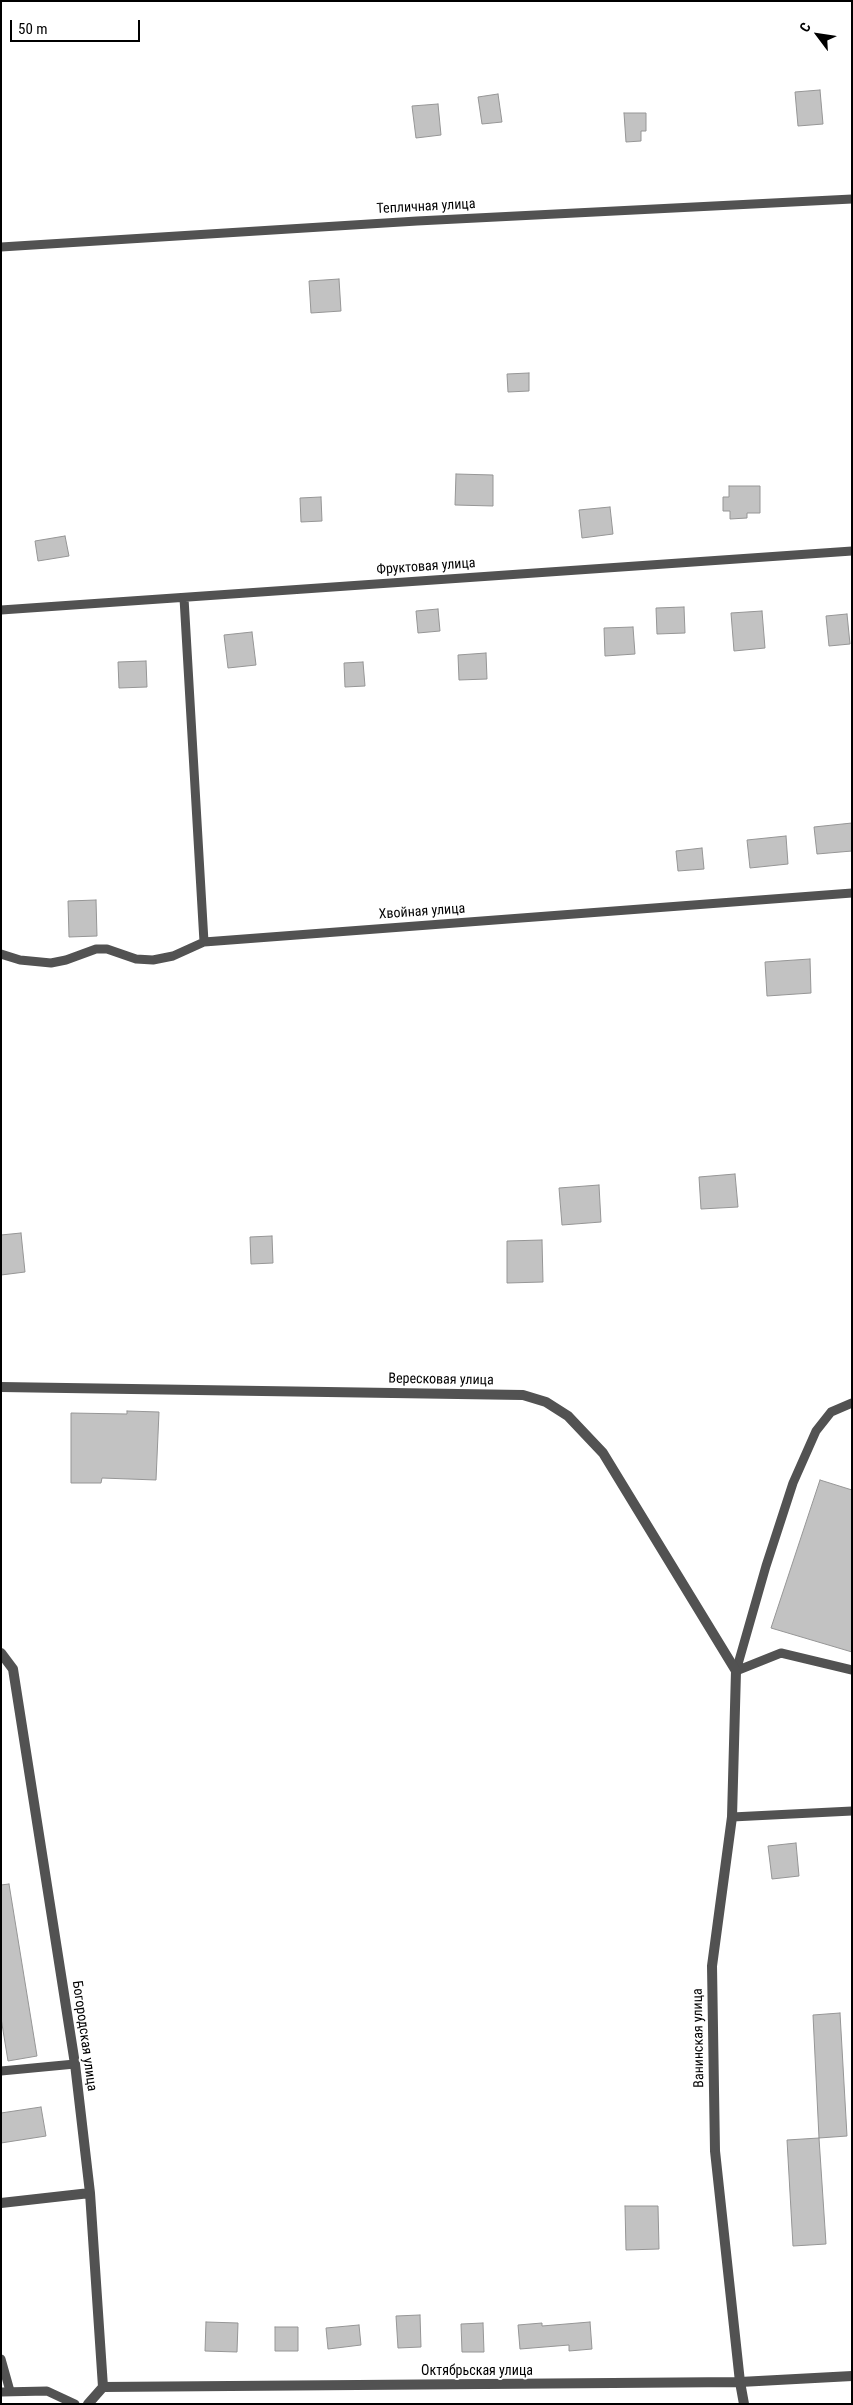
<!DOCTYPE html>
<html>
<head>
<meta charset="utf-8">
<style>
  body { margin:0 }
  #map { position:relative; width:853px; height:2405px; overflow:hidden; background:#fff; font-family:"Roboto Condensed",sans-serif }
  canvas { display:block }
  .frame { position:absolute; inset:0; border:2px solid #000; pointer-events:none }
  .north { position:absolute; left:793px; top:10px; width:50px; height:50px; -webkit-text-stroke:4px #fff; paint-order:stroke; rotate:301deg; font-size:14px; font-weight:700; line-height:20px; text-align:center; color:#000 }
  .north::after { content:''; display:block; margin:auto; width:18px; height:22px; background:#000; clip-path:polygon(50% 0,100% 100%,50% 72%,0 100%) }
  .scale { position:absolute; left:10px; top:20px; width:130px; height:22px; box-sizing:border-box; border:2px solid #000; border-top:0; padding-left:6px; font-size:15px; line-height:18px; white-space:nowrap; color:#000; -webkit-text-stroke:4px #fff; paint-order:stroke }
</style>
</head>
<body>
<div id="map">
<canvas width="853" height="2405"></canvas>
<div class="frame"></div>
<div class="north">С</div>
<div class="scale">50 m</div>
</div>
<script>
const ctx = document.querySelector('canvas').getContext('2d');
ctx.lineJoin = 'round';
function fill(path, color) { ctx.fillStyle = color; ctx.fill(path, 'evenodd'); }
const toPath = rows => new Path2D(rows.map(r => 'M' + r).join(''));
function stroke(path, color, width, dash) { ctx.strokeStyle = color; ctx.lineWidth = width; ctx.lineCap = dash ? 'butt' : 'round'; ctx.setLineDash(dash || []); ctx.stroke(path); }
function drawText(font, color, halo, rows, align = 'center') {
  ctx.font = font + ' "Roboto Condensed",sans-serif'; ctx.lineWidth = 4; ctx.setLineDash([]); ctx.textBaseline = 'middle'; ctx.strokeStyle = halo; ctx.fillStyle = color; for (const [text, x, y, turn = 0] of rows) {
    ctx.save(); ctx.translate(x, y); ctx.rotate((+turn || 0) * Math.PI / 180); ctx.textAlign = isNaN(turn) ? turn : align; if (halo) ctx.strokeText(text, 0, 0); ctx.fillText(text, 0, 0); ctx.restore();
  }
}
const building = toPath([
  [820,90,823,124,798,126,795,92,820,90],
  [498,94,502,122,482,124,478,97,498,94],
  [438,104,441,135,416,138,412,106,438,104],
  [624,113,646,113,646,131,641,131,641,141,626,142,624,113],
  [339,279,341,311,311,313,309,281,339,279],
  [529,373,529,391,508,392,507,374,529,373],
  [456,474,493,475,493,506,455,505,456,474],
  [729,486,760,486,760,513,747,513,747,518,730,519,730,511,723,511,723,497,729,497,729,486],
  [321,497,322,521,301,522,300,498,321,497],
  [610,507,613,534,582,538,579,510,610,507],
  [65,536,69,556,38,561,35,541,65,536],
  [684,607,685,633,657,634,656,608,684,607],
  [438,609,440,631,418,633,416,611,438,609],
  [762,611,765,648,734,651,731,613,762,611],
  [847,614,850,644,829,646,826,616,847,614],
  [633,627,635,654,605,656,604,628,633,627],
  [252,632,256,665,228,668,224,635,252,632],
  [486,653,487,679,459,680,458,655,486,653],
  [146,661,147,687,119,688,118,662,146,661],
  [363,662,365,686,345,687,344,663,363,662],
  [852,823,852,851,817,854,814,827,852,823],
  [786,836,788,864,750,868,747,840,786,836],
  [702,848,704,869,678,871,676,851,702,848],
  [96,900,97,936,69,937,68,901,96,900],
  [810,959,811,993,767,996,765,962,810,959],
  [735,1174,738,1207,701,1209,699,1177,735,1174],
  [599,1185,601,1222,562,1225,559,1188,599,1185],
  [21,1233,25,1272,1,1275,1,1235,21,1233],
  [272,1236,273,1263,251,1264,250,1237,272,1236],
  [542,1240,543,1282,507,1283,507,1241,542,1240],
  [127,1411,159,1412,156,1480,102,1478,101,1483,71,1483,71,1413,127,1414,127,1411],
  [820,1480,852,1490,852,1652,771,1628,820,1480],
  [796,1843,799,1876,772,1879,768,1846,796,1843],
  [9,1884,37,2056,8,2061,1,2018,1,1885,9,1884],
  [840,2013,847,2136,819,2138,813,2015,840,2013],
  [41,2107,46,2136,1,2143,1,2113,41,2107],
  [819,2138,826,2244,793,2246,787,2140,819,2138],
  [625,2206,658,2206,659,2249,626,2250,625,2206],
  [420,2315,421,2347,398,2348,396,2316,420,2315],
  [206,2322,238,2323,237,2352,205,2351,206,2322],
  [590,2322,592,2349,569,2351,569,2345,520,2349,518,2325,542,2323,542,2326,590,2322],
  [483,2323,484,2352,462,2352,461,2324,483,2323],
  [359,2325,361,2345,328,2349,326,2328,359,2325],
  [275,2327,298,2327,298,2351,275,2351,275,2327]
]);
const service = toPath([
  [1,247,417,221,852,199],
  [184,598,204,942],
  [1,610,852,551],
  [1,954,20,960,51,963,66,960,96,949,107,949,136,959,153,960,173,956,204,942,852,893],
  [736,1671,766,1566,793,1483,816,1431,831,1412,852,1403],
  [736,1671,781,1653,852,1670],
  [732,1817,852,1811],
  [1,2071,75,2064],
  [1,2359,10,2391],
  [1,2392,47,2391,75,2404]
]);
const minor = toPath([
  [1,1387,523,1395,546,1402,568,1416,603,1453,736,1671,732,1817,712,1966,715,2151,740,2382,744,2404],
  [1,1653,13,1669,75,2064,90,2193,103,2387,88,2404],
  [1,2203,90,2193],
  [103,2387,740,2382,852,2376]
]);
const streetNames = [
  ["Тепличная улица",426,207,-3],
  ["Фруктовая улица",426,567,-4],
  ["Хвойная улица",422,912,-4],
  ["Вересковая улица",441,1380,1],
  ["Богородская улица",84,2036,82],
  ["Ванинская улица",699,2038,-91],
  ["Октябрьская улица",477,2371]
];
fill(building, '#c2c2c2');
stroke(building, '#969696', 1);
stroke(service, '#525252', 9);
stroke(minor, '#525252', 10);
drawText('14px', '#000', '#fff', streetNames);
</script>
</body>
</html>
